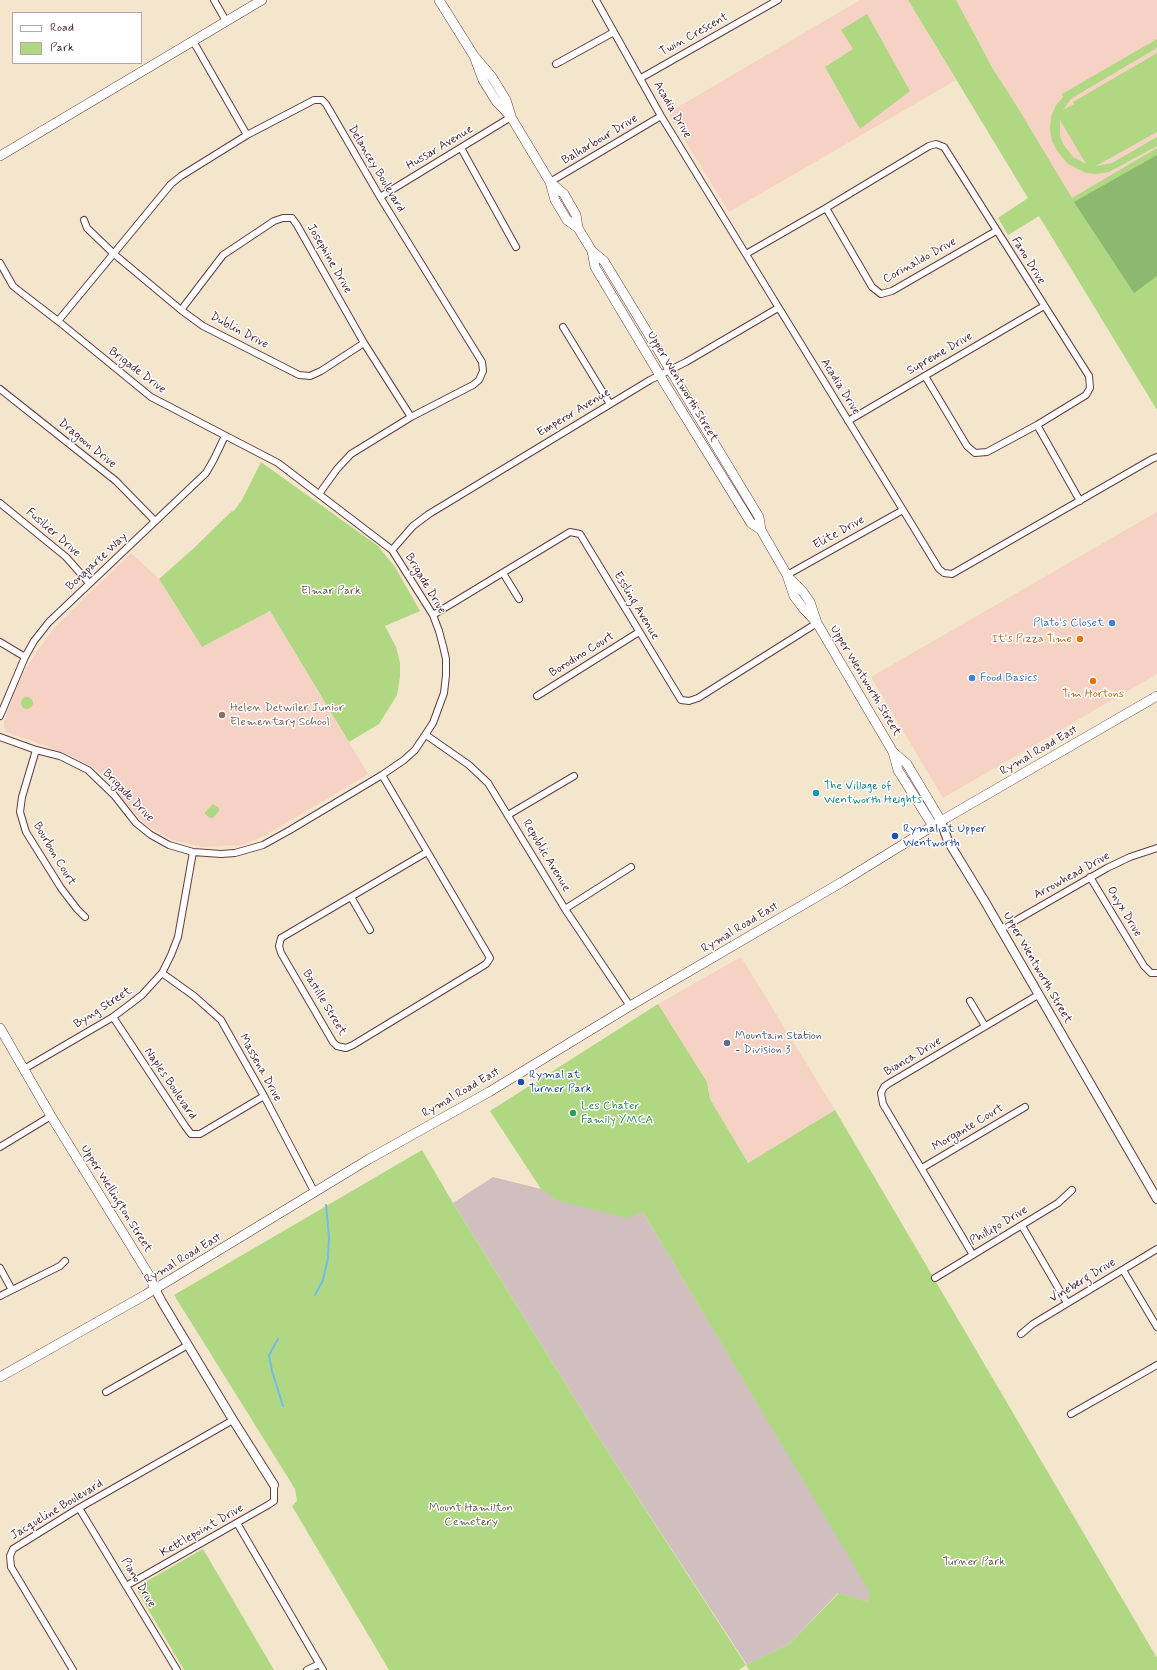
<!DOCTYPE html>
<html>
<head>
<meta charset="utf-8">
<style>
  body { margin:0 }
  #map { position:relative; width:1157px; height:1670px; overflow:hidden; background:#f4e5cd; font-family:Mynerve,sans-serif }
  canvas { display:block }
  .legend { position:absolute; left:12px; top:12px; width:130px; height:52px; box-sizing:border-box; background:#fff; border:1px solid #b7a5aa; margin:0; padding:5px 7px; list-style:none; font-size:12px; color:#4a1f2b }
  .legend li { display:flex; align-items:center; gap:8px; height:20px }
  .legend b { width:20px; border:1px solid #b7a5aa }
</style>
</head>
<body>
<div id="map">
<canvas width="1157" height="1670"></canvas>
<ul class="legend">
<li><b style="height:5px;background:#fff"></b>Road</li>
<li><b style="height:11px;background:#b0d882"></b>Park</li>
</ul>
</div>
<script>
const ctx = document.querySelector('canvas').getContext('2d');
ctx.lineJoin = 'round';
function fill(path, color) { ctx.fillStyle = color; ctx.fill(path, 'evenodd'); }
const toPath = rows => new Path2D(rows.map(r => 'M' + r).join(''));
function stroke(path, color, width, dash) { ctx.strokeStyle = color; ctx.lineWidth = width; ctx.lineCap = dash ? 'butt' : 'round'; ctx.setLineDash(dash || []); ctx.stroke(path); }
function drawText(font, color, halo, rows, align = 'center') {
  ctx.font = font + ' Mynerve,sans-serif'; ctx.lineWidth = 3; ctx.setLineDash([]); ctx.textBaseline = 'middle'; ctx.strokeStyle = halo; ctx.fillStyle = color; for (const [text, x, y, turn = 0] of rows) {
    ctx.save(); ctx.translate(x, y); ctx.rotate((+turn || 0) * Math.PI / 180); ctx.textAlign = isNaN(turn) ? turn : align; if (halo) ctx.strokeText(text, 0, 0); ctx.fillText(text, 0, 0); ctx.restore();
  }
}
const built = toPath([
  [860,0,908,0,956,80,729,212,668,113],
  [956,0,1157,0,1157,148,1072,199,1015,103,993,69],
  [1157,512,1157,674,943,798,871,677],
  [131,553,159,579,202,647,270,611,368,774,264,836,243,845,203,847,172,840,145,824,126,803,112,783,93,767,70,755,7,732,4,727,4,721,19,681,37,651,56,626],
  [741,957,835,1110,748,1163,710,1099,707,1082,658,1004]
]);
const industrial = toPath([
  [493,1177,541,1189,557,1200,643,1212,870,1591,869,1602,838,1593,789,1644,747,1665,605,1447,453,1203]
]);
const green = toPath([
  [908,0,956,0,993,69,1015,103,1072,198,1157,148,1157,410,1039,216,1008,235,998,218,1028,198],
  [867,14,910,91,860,129,825,67,853,49,841,30],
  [1157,39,1157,48,1077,95,1071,99,1063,110,1074,104,1073,102,1157,53,1157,132,1096,166,1112,163,1157,137,1157,146,1109,172,1096,174,1086,173,1068,164,1057,151,1052,141,1050,130,1051,117,1056,105,1063,97,1062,94],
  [1060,120,1086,164,1073,157,1063,144,1060,136],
  [261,462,378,546,395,567,420,611,385,626,396,647,400,663,400,677,397,695,379,724,349,742,270,611,202,647,159,579,194,548,232,511,233,512,242,500],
  '21 703a6 6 0 1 1 12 0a6 6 0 1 1-12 0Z',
  [213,804,219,808,219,811,213,818,210,818,205,814,205,812],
  [658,1004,707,1082,710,1099,748,1163,835,1110,1157,1658,1157,1670,749,1670,746,1665,739,1670,389,1670,292,1506,297,1501,295,1489,174,1295,422,1150,453,1203,605,1447,746,1665,789,1644,839,1593,869,1602,869,1591,643,1212,626,1218,556,1200,541,1189,490,1111],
  [203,1549,274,1670,184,1670,138,1592,138,1586]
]);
const forest = toPath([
  [1157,155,1157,276,1134,293,1074,202]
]);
const stream = toPath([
  [315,1295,323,1280,328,1258,329,1237,326,1205],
  [278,1339,269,1355,272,1371,283,1406]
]);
const minor = toPath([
  [214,0,226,21],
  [596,0,661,116,903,510,939,569,944,573,952,574,1152,459,1157,457],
  [193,41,247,135],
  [556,64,614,32],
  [641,78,778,0],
  [461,148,516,247],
  [550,182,661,116],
  [380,197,511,117],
  [826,208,872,287,881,294,892,291,996,231],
  [84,220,87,228,114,254,181,310,203,326,299,375,310,376,321,371,364,343],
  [746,254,826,208,929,146,936,144,944,147,1089,376,1090,388,1086,395,1037,425,987,452,975,453,967,446,925,376],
  [0,263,13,286,23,294,58,321,151,397,278,463,392,550,433,615,439,631,443,646,446,659,446,675,444,693,433,723,415,750,404,760,382,775,290,830,263,845,235,853,221,854,193,852,169,845,151,835,136,823,114,795,88,770,60,756,36,750,0,737],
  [181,310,223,255,274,221,283,218,292,218,297,225,364,343,411,417],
  [58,321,171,184,181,176,247,135,314,100,322,100,326,104,380,197,482,362,483,371,479,380,473,385,411,417,351,454,337,469,319,494],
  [563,327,610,404],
  [0,389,116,481,155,521],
  [848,421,1044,306],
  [1037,425,1080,501],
  [0,503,66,557,89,583],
  [392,550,413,526,429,514,650,380,686,362,778,308],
  [503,573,519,599],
  [787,575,903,510],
  [433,615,570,532,580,534,681,700,689,701,698,698,817,623],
  [0,642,25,657],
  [537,696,639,632],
  [0,716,25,657,34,641,49,622,206,473,214,459,225,436],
  [426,735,469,765,488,783,565,909,630,1006],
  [36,750,22,797,20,812,26,832,61,888,77,909,85,917],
  [382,775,490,958,486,964,478,969,353,1045,346,1048,337,1046,333,1042,281,953,279,946,281,938,427,852],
  [508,815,574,776],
  [1090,877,1144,966,1151,973,1157,973],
  [351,897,370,930],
  [565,909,631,867],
  [1001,929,1107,868,1130,857,1157,848],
  [162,973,194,996,221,1020,264,1096,315,1193],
  [970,1001,985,1026],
  [113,1017,185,1126,191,1134,200,1134,264,1096],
  [24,1069,113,1017,129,1005,142,995,162,973,171,955,178,937,193,852],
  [0,1147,51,1116],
  [922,1168,1025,1107],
  [1022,1226,1067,1303],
  [973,1255,883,1104,881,1093,884,1087,888,1084,1038,995],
  [0,1268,12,1290],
  [1123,1270,1157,1327],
  [935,1278,1058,1203,1072,1190],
  [0,1296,60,1266,65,1261],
  [1021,1334,1033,1324,1157,1249],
  [106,1392,188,1345],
  [1071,1414,1157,1365],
  [79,1508,177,1670],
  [237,1523,323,1670],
  [126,1586,268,1505,274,1501,274,1485],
  [73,1670,11,1567,10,1556,13,1549,79,1508,233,1420],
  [307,1670,319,1664]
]);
const tertiary = toPath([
  [941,821,948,841,984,900,1157,1199],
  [155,1289,162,1302,233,1420,274,1485]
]);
const secondary = toPath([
  [439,0,474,56,492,77,506,100,511,116],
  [474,56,483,80,496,101,511,117,550,182,555,200,567,220,578,228,592,251,604,261,643,325,759,517,761,530,787,575,794,596,803,608,817,623],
  [0,156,262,0],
  [550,182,564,194,576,215,578,228],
  [592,251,595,267,665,384,751,523,761,530],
  [789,578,803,592,810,602,817,623,893,752,898,770,933,826],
  [893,752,907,764,941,821],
  [0,1028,51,1116,149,1275,155,1289],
  [0,1377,145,1295,369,1159,489,1092,630,1006,842,882,941,821,1157,696]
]);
const markers = [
  [1112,623,4,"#3f7fe0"],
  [1080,639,4,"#e8710a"],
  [972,678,4,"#3f7fe0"],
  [1093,681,4,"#e8710a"],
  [222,715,4,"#8d6e63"],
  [816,793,4,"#0f9aa8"],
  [895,836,4,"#1a4fb4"],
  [727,1043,4,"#5c6f8a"],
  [521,1082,4,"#1a4fb4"],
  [573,1113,4,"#2e9e5b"]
];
const streetNames = [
  ["Twin Crescent",694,35,-29],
  ["Acadia Drive",672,110,60],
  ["Balharbour Drive",600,140,-31],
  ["Hussar Avenue",440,148,-31],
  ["Delancey Boulevard",376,169,59],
  ["Josephine Drive",329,259,60],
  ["Corinaldo Drive",920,261,-29],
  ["Fano Drive",1028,261,58],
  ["Dublin Drive",239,331,28],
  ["Supreme Drive",940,354,-30],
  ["Brigade Drive",137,371,37],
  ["Upper Wentworth Street",682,387,59],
  ["Acadia Drive",840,387,58],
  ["Emperor Avenue",574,413,-31],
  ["Dragoon Drive",87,444,39],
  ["Fusilier Drive",53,533,41],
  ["Elite Drive",839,533,-29],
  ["Bonaparte Way",97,562,-43],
  ["Brigade Drive",425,584,59],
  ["Essling Avenue",636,606,59],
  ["Borodino Court",582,655,-32],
  ["Upper Wentworth Street",865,681,59],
  ["Rymal Road East",1039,751,-30],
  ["Brigade Drive",128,796,46],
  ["Bourbon Court",54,854,59],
  ["Republic Avenue",546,856,59],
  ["Arrowhead Drive",1072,876,-29],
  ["Onyx Drive",1124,912,59],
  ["Rymal Road East",740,928,-31],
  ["Upper Wentworth Street",1037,968,60],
  ["Bastille Street",324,1003,59],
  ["Byng Street",103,1008,-33],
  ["Bianca Drive",913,1057,-31],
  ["Massena Drive",260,1068,61],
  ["Naples Boulevard",170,1084,56],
  ["Rymal Road East",461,1093,-30],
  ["Morgante Court",968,1128,-31],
  ["Upper Wellington Street",116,1199,58],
  ["Phillipo Drive",999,1226,-31],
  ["Rymal Road East",183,1259,-31],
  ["Vineberg Drive",1083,1281,-31],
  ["Jacqueline Boulevard",57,1510,-31],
  ["Kettlepoint Drive",202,1531,-30],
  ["Piano Drive",138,1583,59]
];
const parkNames = [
  ["Elmar Park",331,591],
  ["Mount Hamilton",471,1508],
  ["Cemetery",471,1522],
  ["Turner Park",974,1562]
];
const shopNames = [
  ["Plato's Closet",1104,623],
  ["Food Basics",980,678,"left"]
];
const foodNames = [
  ["It's Pizza Time",1072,639],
  ["Tim Hortons",1093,694,"center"]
];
const educationNames = [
  ["Helen Detwiler Junior",230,708],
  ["Elementary School",230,722]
];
const cultureNames = [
  ["The Village of",824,786],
  ["Wentworth Heights",824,800]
];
const transitNames = [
  ["Rymal at Upper",903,829],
  ["Wentworth",903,843],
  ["Rymal at",529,1075],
  ["Turner Park",529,1089]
];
const serviceNames = [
  ["Mountain Station",735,1036],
  ["- Division 3",735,1050]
];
const leisureNames = [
  ["Les Chater",581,1106],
  ["Family YMCA",581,1120]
];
fill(built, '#f6d2c5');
fill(industrial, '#d1bfbf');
fill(green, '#b0d882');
fill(forest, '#8cb870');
stroke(stream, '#74bbec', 2);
stroke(minor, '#643d43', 8);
stroke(tertiary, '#643d43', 10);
stroke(secondary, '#643d43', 10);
stroke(minor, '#fff', 6);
stroke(tertiary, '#fff', 8);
stroke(secondary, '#fff', 9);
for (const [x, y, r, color] of markers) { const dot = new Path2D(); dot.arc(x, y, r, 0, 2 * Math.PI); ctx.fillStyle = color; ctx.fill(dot); stroke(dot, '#fff', 1.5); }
drawText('12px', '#4a1f2b', '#fff', streetNames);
drawText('12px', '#695645', '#fff', parkNames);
drawText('12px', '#366cbe', '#fff', shopNames, 'right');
drawText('12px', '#c56008', '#fff', foodNames, 'right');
drawText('12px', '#785e54', '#fff', educationNames, 'left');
drawText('12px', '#0d838f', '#fff', cultureNames, 'left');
drawText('12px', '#164399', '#fff', transitNames, 'left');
drawText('12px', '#4e5e75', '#fff', serviceNames, 'left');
drawText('12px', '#27864d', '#fff', leisureNames, 'left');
</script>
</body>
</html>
